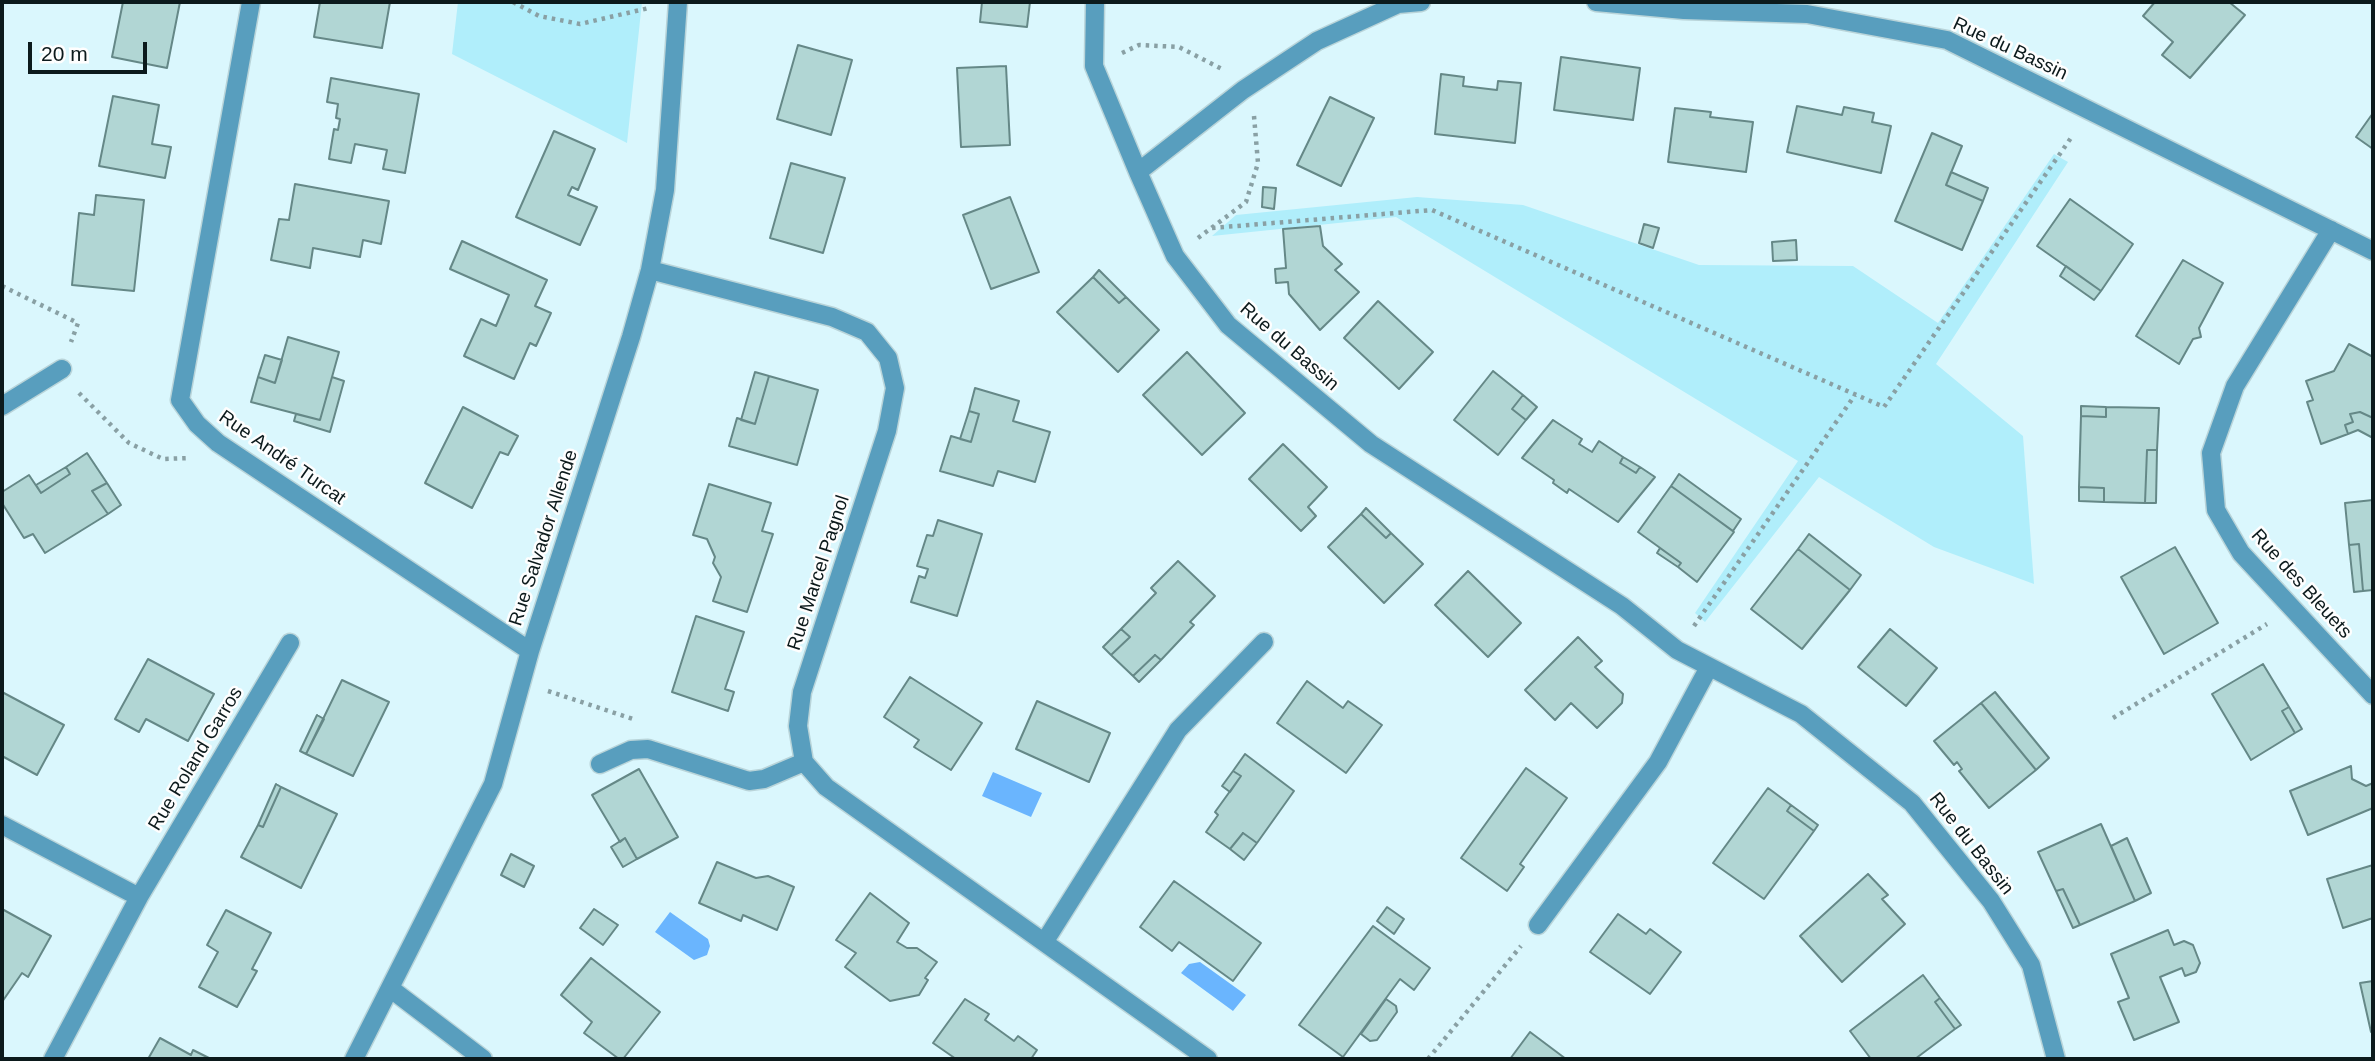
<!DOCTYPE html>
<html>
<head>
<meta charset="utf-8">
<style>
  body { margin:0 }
  #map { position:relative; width:2375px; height:1061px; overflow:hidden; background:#daf7fd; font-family:Helvetica,sans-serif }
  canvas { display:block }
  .frame { position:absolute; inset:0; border:4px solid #0c1a1c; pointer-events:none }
  .scale { position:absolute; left:28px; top:42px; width:119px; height:32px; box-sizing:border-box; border:4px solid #0c1a1c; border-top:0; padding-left:9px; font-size:21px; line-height:24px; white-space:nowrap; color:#0c1a1c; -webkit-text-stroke:5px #fefefe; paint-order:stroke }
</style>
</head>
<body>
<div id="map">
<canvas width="2375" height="1061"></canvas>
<div class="frame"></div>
<div class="scale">20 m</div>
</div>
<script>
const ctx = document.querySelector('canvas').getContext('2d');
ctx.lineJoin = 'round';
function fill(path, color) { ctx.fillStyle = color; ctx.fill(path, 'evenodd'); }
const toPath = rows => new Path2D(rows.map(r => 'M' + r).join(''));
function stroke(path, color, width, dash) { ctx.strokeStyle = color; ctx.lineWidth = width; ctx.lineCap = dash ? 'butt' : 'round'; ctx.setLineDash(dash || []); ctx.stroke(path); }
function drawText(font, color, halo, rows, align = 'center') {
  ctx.font = font + ' Helvetica,sans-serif'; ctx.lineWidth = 5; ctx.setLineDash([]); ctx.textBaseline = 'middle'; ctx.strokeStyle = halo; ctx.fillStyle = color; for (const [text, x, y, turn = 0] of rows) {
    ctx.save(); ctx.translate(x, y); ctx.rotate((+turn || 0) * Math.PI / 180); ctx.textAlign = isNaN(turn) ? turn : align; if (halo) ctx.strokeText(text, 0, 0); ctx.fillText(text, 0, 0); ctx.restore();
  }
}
const green = toPath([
  [458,2,642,2,627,143,452,54],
  [2054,154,2068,162,1936,364,2023,436,2034,584,1934,547,1819,477,1705,622,1695,613,1798,461,1396,217,1212,236,1236,215,1417,197,1523,205,1699,265,1853,266,1938,323]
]);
const water = toPath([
  [993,772,1042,793,1031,817,982,796],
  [670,912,708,939,710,946,707,955,694,960,655,932],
  [1200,962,1246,995,1233,1011,1181,973,1189,964]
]);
const building = toPath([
  [123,2,180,2,167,68,112,57,123,2],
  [320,2,390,2,382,48,314,37,320,2],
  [982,2,1030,2,1027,27,980,22,982,2],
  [2155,2,2229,2,2245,15,2190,78,2162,55,2173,42,2143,16,2155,2],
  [798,45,852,60,831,135,777,119,798,45],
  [1561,57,1640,68,1633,120,1554,110,1561,57],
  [1006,66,1010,145,961,147,957,68,1006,66],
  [1441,74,1464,77,1463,86,1497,90,1498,81,1521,83,1515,143,1435,134,1441,74],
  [331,78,419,94,405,173,383,169,387,150,355,144,351,163,329,159,334,129,338,130,340,119,336,118,338,104,327,102,331,78],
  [113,96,159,105,152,144,171,147,165,178,99,166,113,96],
  [1330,97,1374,118,1341,186,1297,165,1330,97],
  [1797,106,1842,115,1844,107,1874,113,1872,122,1891,126,1881,173,1787,152,1797,106],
  [1675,108,1711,112,1710,117,1753,122,1746,172,1668,162,1675,108],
  [2373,113,2373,149,2356,137,2373,113],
  [554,131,595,149,578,190,572,187,568,195,597,207,580,245,516,217,554,131],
  [1932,133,1962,146,1946,185,1983,201,1962,250,1895,221,1932,133],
  [791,163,845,178,823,253,770,238,791,163],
  [1951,172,1988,188,1983,201,1946,185,1951,172],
  [295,184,389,201,381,244,363,240,360,257,313,248,310,268,271,260,279,219,289,220,295,184],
  [1263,187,1276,188,1274,209,1262,207,1263,187],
  [96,195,144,200,134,291,72,285,79,213,94,215,96,195],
  [1010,197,1039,272,991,289,963,215,1010,197],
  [2070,199,2133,244,2101,291,2037,246,2070,199],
  [1644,224,1659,228,1653,248,1639,243,1644,224],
  [1320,226,1323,246,1342,264,1335,270,1359,292,1320,330,1289,294,1288,282,1276,283,1275,269,1286,268,1283,229,1320,226],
  [1796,240,1797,260,1773,261,1772,242,1796,240],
  [462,241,547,280,535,306,551,313,536,346,530,343,514,379,464,356,481,319,496,326,509,295,450,269,462,241],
  [2183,260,2223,283,2199,328,2201,337,2193,339,2179,364,2136,336,2183,260],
  [2066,266,2101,291,2094,300,2060,276,2066,266],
  [1099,270,1126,297,1119,303,1093,277,1099,270],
  [1093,277,1119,303,1126,297,1159,330,1118,372,1057,312,1093,277],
  [1378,301,1433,352,1399,389,1344,338,1378,301],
  [288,337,339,352,320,420,251,402,258,377,275,383,288,337],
  [2349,344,2373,357,2373,418,2360,412,2350,414,2353,422,2345,425,2348,434,2321,444,2307,402,2313,400,2306,381,2334,371,2349,344],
  [1187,352,1245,413,1202,455,1143,395,1187,352],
  [265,355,282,360,275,383,258,377,265,355],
  [1493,371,1523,395,1512,409,1526,420,1498,455,1454,420,1493,371],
  [755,372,769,376,755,424,741,420,755,372],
  [769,376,818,390,797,465,729,446,737,418,755,424,769,376],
  [332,377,344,381,330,432,294,421,296,414,320,420,332,377],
  [975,388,1019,401,1013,421,1050,432,1035,482,998,471,993,486,940,471,951,436,971,442,979,414,969,411,975,388],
  [1523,395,1537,407,1526,420,1512,409,1523,395],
  [2081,406,2106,407,2106,417,2081,416,2081,406],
  [463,407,518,436,508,455,500,452,472,508,425,483,463,407],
  [2106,407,2159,408,2157,450,2147,450,2145,503,2104,502,2104,488,2079,487,2081,416,2106,417,2106,407],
  [969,411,979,414,971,442,960,439,969,411],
  [2360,412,2373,418,2373,438,2358,430,2348,434,2345,425,2353,422,2350,414,2360,412],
  [1553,420,1582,439,1579,444,1592,452,1599,441,1623,457,1620,463,1636,473,1640,467,1655,477,1618,522,1569,489,1567,493,1553,483,1554,480,1522,458,1553,420],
  [1283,444,1327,487,1308,507,1316,516,1301,531,1249,479,1283,444],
  [2147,450,2157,450,2156,503,2145,503,2147,450],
  [87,453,107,483,92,491,108,514,45,553,33,534,24,538,2,503,2,492,29,475,41,493,70,474,66,467,87,453],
  [1623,457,1640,467,1636,473,1620,463,1623,457],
  [66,467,70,474,41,493,36,485,66,467],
  [1679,474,1741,519,1733,531,1671,486,1679,474],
  [107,483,121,505,108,514,92,491,107,483],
  [709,484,771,503,762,531,773,534,747,612,713,601,721,577,713,563,715,557,707,539,693,535,709,484],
  [1671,486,1734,532,1697,582,1678,567,1681,563,1638,532,1671,486],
  [2079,487,2104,488,2104,502,2079,501,2079,487],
  [2373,500,2373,590,2363,591,2359,544,2349,545,2345,503,2373,500],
  [1366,508,1391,533,1386,538,1361,514,1366,508],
  [1361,514,1386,538,1391,533,1423,564,1384,603,1328,547,1361,514],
  [938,520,982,534,957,616,911,602,919,576,925,578,928,569,917,566,927,535,933,536,938,520],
  [1809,534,1861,575,1850,590,1798,549,1809,534],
  [2359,544,2363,591,2354,592,2349,545,2359,544],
  [2175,547,2218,623,2164,654,2121,577,2175,547],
  [1660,548,1681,563,1678,567,1657,553,1660,548],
  [1798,549,1850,590,1802,649,1751,609,1798,549],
  [1178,561,1215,596,1190,622,1194,625,1161,660,1155,655,1133,676,1111,655,1130,637,1121,629,1156,593,1151,588,1178,561],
  [1468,571,1521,623,1488,657,1435,605,1468,571],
  [696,616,744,632,725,689,734,692,728,711,672,692,696,616],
  [1121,629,1130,637,1111,655,1103,647,1121,629],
  [1890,629,1937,668,1906,706,1858,667,1890,629],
  [1578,637,1602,661,1595,667,1623,694,1622,703,1597,728,1571,703,1555,720,1525,690,1578,637],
  [1155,655,1161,660,1139,682,1133,676,1155,655],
  [148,659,214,694,188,741,146,719,139,732,115,719,148,659],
  [2263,664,2289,707,2282,711,2295,733,2251,760,2212,694,2263,664],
  [910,677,982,723,951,770,914,747,919,740,884,717,910,677],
  [342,680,389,702,353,776,306,754,342,680],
  [1307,681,1343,708,1348,701,1382,725,1346,773,1277,723,1307,681],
  [2,692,64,725,37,775,2,756,2,692],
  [1995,692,2049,758,2036,770,1981,703,1995,692],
  [1037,701,1110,733,1089,782,1016,749,1037,701],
  [1981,703,2036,770,1989,808,1959,771,1962,769,1957,762,1954,765,1934,741,1981,703],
  [2289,707,2302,729,2295,733,2282,711,2289,707],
  [317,715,324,719,306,754,300,751,317,715],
  [1245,754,1294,791,1257,843,1243,833,1230,849,1206,832,1218,815,1215,812,1241,776,1233,771,1245,754],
  [2351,766,2352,779,2366,786,2373,783,2373,808,2308,835,2290,791,2351,766],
  [1526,768,1567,798,1520,864,1524,867,1507,891,1461,858,1526,768],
  [639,769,678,837,637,859,625,838,620,842,592,795,639,769],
  [1233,771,1241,776,1230,792,1222,786,1233,771],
  [276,784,281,787,263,827,258,825,276,784],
  [281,787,337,814,301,888,241,857,258,825,263,827,281,787],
  [1768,788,1791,805,1787,811,1814,831,1764,899,1713,863,1768,788],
  [1791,805,1818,825,1814,831,1787,811,1791,805],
  [2101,824,2135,901,2080,925,2063,889,2056,891,2038,852,2101,824],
  [1243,833,1257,843,1244,860,1230,849,1243,833],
  [625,838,637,859,623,867,611,847,625,838],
  [2127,838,2151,893,2135,901,2111,846,2127,838],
  [511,854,534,866,524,887,501,875,511,854],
  [717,862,756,878,768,876,794,887,777,930,743,915,741,921,699,903,717,862],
  [2373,865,2373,918,2343,928,2327,879,2373,865],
  [1868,874,1888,895,1882,899,1905,924,1842,982,1800,936,1868,874],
  [1174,881,1261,943,1233,981,1179,942,1172,951,1140,927,1174,881],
  [2063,889,2080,925,2073,928,2056,891,2063,889],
  [870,893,909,923,897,942,907,948,917,948,937,962,925,978,928,980,919,995,890,1001,845,967,856,953,836,940,870,893],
  [1387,907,1404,919,1394,934,1377,921,1387,907],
  [2,909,51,936,28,977,22,973,2,1002,2,909],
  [594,909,618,925,603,945,580,928,594,909],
  [226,910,271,933,252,969,257,971,237,1007,199,987,218,952,207,945,226,910],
  [1618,914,1646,934,1650,929,1681,952,1650,994,1590,952,1618,914],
  [1373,926,1430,968,1414,990,1400,979,1343,1057,1299,1025,1373,926],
  [2168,930,2174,945,2184,941,2193,945,2200,963,2196,972,2185,976,2182,968,2160,977,2179,1022,2134,1040,2118,1002,2129,998,2111,954,2168,930],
  [591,958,660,1012,623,1059,619,1059,584,1033,592,1022,561,995,591,958],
  [1923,975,1940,998,1935,1002,1955,1029,1915,1059,1871,1059,1850,1031,1923,975],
  [2373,981,2373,1032,2371,1032,2360,983,2373,981],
  [1940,998,1961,1025,1955,1029,1935,1002,1940,998],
  [965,999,989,1014,985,1020,1014,1041,1018,1036,1037,1050,1031,1059,956,1059,933,1043,965,999],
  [1386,999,1396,1006,1397,1012,1377,1040,1370,1041,1361,1034,1386,999],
  [1530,1032,1566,1059,1510,1059,1530,1032],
  [160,1038,191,1055,193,1050,211,1059,148,1059,160,1038]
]);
const path = toPath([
  [513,2,539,16,580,24,649,8],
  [1122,53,1139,45,1179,47,1222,69],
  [1212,228,1432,210,1884,407,2073,135],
  [1198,238,1246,202,1258,163,1254,116],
  [2,286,78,323,71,342],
  [79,393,129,443,163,459,189,458],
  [1694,626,1855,395],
  [548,691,633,719],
  [2113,718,2267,624],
  [1428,1059,1521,946]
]);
const minor = toPath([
  [251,2,180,400,197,424,218,443,530,651],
  [1095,2,1094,66,1138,172],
  [1421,2,1398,4,1317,41,1243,90,1138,172,1175,256,1228,325,1371,444,1622,606,1677,650,1801,714,1912,803,1991,901,2031,965,2056,1059],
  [1596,2,1684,10,1807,14,1947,40,2373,251],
  [2331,230,2235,386,2211,453,2216,510,2241,553,2373,695],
  [650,270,832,317,867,332,888,358,895,388,887,431,802,692,798,726,804,762,826,787,1208,1059],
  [2,406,62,369],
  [600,764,631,750,648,749,749,781,764,779,804,762],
  [2,825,139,897,53,1059],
  [139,897,290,643],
  [1538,925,1658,762,1709,667],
  [1045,941,1178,730,1264,642],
  [391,989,483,1059],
  [354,1059,493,784,530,651,631,337,650,270,665,190,678,2]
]);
const streetNames = [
  ["Rue du Bassin",2010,49,25],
  ["Rue du Bassin",1289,347,41],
  ["Rue André Turcat",282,458,35],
  ["Rue Salvador Allende",544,538,-72],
  ["Rue Marcel Pagnol",819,573,-72],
  ["Rue des Bleuets",2301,584,48],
  ["Rue Roland Garros",196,759,-59],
  ["Rue du Bassin",1971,844,52]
];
fill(green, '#b0eefb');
fill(water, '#6ab5fe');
fill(building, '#b1d6d4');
stroke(building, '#658887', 2);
stroke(minor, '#b9d4d9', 21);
stroke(path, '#89a0a4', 4.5, [3.5, 5]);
stroke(minor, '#589ebe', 18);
drawText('19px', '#0c1a1c', '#fefefe', streetNames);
</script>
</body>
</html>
